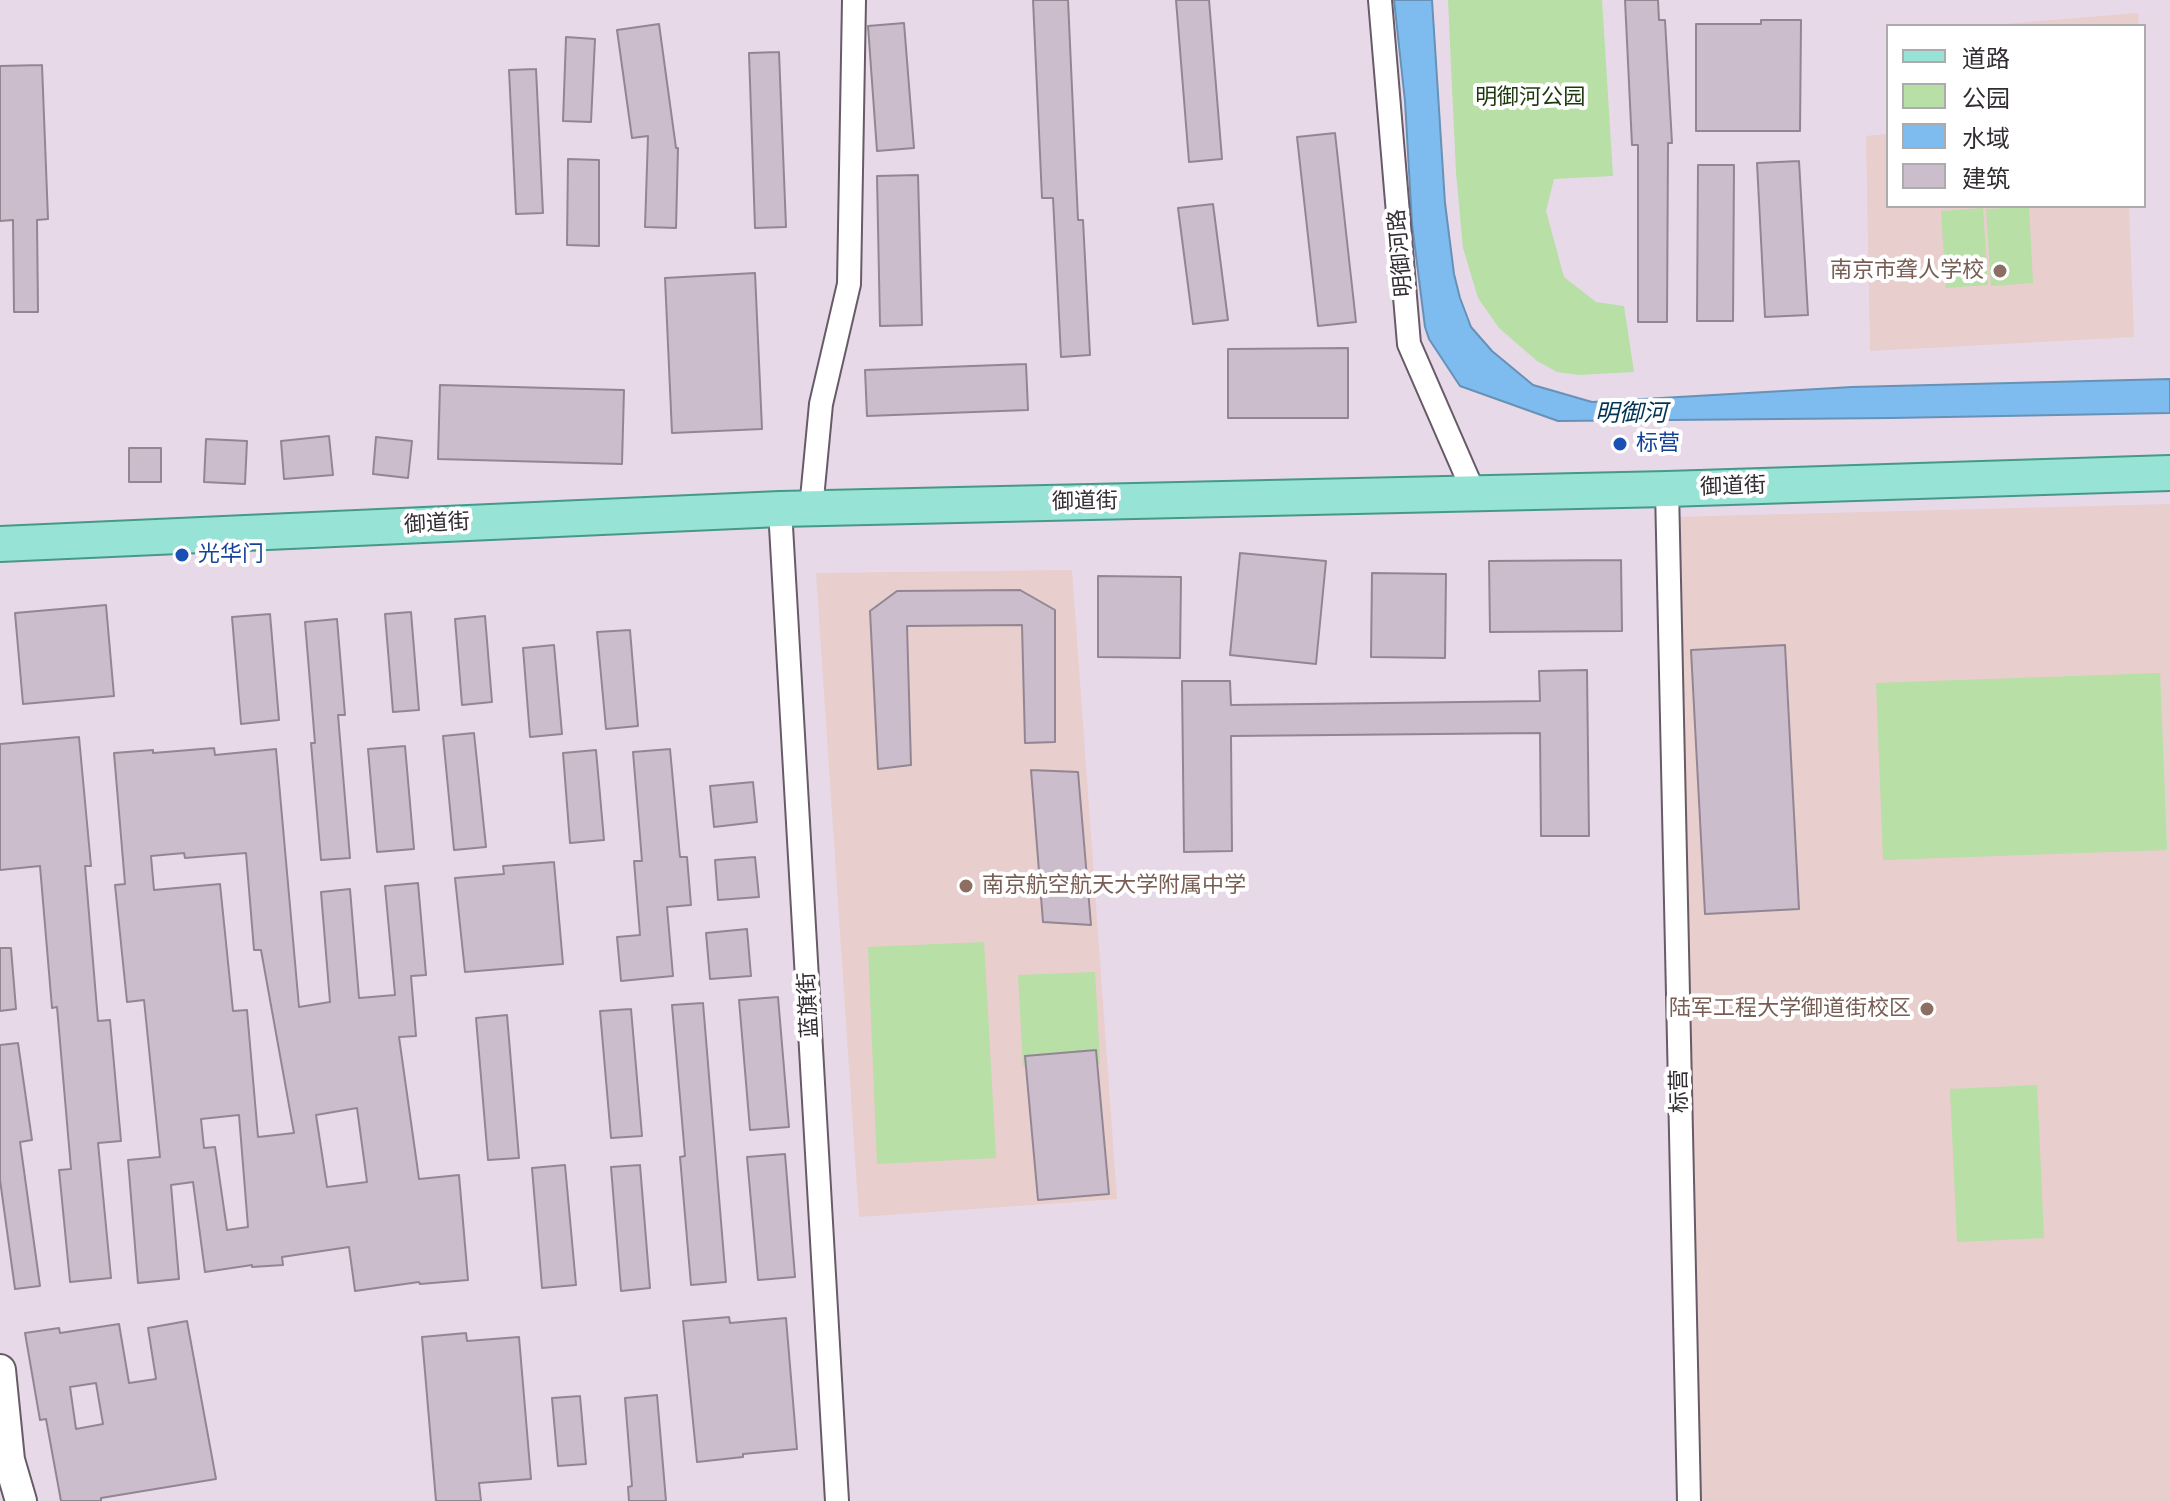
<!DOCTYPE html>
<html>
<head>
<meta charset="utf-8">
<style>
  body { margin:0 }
  #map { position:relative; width:2170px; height:1501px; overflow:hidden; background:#e8d9e8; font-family:Manrope,"Noto Sans SC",sans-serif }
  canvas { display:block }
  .legend { position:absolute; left:1886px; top:24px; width:260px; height:184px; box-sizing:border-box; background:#fff; border:2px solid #adabad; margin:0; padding:10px 14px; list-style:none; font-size:24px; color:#322d32 }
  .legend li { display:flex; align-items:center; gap:16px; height:40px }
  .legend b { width:40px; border:2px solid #adabad }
</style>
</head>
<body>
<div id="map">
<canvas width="2170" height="1501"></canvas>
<ul class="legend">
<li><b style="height:10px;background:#97e3d5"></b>道路</li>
<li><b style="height:22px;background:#b7dfa6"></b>公园</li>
<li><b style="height:22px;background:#7ebcef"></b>水域</li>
<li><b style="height:22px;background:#cbbdcb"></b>建筑</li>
</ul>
</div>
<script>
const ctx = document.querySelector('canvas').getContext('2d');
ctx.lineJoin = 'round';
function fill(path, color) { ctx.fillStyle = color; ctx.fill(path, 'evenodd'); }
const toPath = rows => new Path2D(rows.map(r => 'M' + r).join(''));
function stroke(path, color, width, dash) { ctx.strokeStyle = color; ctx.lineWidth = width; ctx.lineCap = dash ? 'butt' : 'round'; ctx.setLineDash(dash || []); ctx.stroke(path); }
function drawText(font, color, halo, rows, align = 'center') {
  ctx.font = font + ' Manrope,"Noto Sans SC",sans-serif'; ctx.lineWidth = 8; ctx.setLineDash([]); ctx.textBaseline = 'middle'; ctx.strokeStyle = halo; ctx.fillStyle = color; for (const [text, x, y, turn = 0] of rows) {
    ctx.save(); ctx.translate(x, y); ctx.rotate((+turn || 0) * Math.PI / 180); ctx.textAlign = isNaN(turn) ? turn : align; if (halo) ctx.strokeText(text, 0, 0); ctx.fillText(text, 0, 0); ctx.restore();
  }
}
const education = toPath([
  [2138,13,2139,26,1980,26],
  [1888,134,1888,206,2129,206,2134,337,1870,351,1866,136],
  [2170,504,2170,1501,1692,1501,1675,517],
  [1072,570,1117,1199,859,1217,816,573]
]);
const green = toPath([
  [1448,0,1602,0,1613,176,1554,179,1546,211,1564,277,1596,302,1624,306,1634,372,1579,375,1557,372,1537,361,1499,328,1478,298,1463,248,1456,173],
  [2029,207,2033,283,1991,286,1986,209],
  [1983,208,1988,285,1946,288,1941,211],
  [2160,673,2167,850,1883,860,1876,683],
  [984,942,996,1158,877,1164,868,947],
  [1095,972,1100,1064,1023,1066,1018,975],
  [2037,1085,2044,1238,1957,1242,1950,1089]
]);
const water = toPath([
  [1394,0,1432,0,1445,203,1454,274,1460,298,1471,327,1492,351,1533,385,1592,402,1852,387,2170,379,2170,413,1891,418,1558,421,1460,386,1429,339,1425,327,1412,224,1405,101,1394,0]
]);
const building = toPath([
  [1033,0,1068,0,1078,220,1083,220,1090,355,1061,357,1053,198,1042,198,1033,0],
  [1176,0,1209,0,1222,159,1189,162,1176,0],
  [1625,0,1658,0,1659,20,1665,20,1672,143,1668,143,1667,322,1638,322,1638,145,1632,145,1625,0],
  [1761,20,1801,20,1800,131,1696,131,1696,24,1761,24,1761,20],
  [904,23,914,148,877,151,868,26,904,23],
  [659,24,676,148,678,148,676,228,645,227,648,136,632,138,617,30,659,24],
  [566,37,595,39,591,122,563,121,566,37],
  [779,52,786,227,755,228,749,53,779,52],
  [42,65,48,219,37,220,38,312,14,312,13,220,0,221,0,66,42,65],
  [536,69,543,213,516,214,509,70,536,69],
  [1335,133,1356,322,1318,326,1297,137,1335,133],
  [568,159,599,160,599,246,567,245,568,159],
  [1799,161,1808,315,1765,317,1757,163,1799,161],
  [1698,165,1734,165,1733,321,1697,321,1698,165],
  [918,175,922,325,880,326,877,176,918,175],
  [1213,204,1228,320,1193,324,1178,208,1213,204],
  [755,273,762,429,672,433,665,278,755,273],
  [1348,348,1348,418,1228,418,1228,349,1348,348],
  [1026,364,1028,410,867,416,865,370,1026,364],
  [440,385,624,390,622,464,438,459,440,385],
  [329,436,333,475,284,479,281,441,329,436],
  [376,437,412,441,408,478,373,474,376,437],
  [206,439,247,441,245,484,204,482,206,439],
  [129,448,161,448,161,482,129,482,129,448],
  [1240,553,1326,561,1316,664,1230,655,1240,553],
  [1621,560,1622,631,1490,632,1489,561,1621,560],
  [1372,573,1446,574,1445,658,1371,657,1372,573],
  [1098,576,1181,577,1180,658,1098,657,1098,576],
  [1020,590,1055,610,1055,742,1025,743,1022,625,907,626,911,765,878,769,870,611,897,591,1020,590],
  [106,605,114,696,23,704,15,613,106,605],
  [411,612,419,710,393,712,385,614,411,612],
  [270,614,279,720,241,724,232,617,270,614],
  [485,616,492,702,462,705,455,619,485,616],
  [337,619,345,715,338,715,350,858,321,860,311,743,315,743,305,622,337,619],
  [630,630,638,726,606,729,597,632,630,630],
  [554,645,562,734,530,737,523,648,554,645],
  [1785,645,1799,909,1705,914,1691,650,1785,645],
  [1587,670,1589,836,1541,836,1540,733,1231,736,1232,851,1184,852,1182,681,1230,681,1231,705,1540,701,1539,671,1587,670],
  [474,733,486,847,454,850,443,736,474,733],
  [79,737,91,866,85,866,98,1021,110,1020,121,1141,98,1143,111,1278,70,1282,59,1170,71,1169,57,1007,52,1008,40,866,0,870,0,744,79,737],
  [405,746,414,849,377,852,368,749,405,746],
  [214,748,215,755,276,749,299,1007,330,1002,321,892,350,889,359,998,395,995,385,886,418,883,426,975,411,976,416,1036,399,1037,419,1179,459,1175,468,1280,420,1284,419,1282,355,1291,349,1247,282,1257,283,1265,252,1267,252,1265,205,1272,193,1182,171,1185,179,1279,138,1283,128,1160,160,1157,144,1000,127,1002,115,885,125,884,114,753,153,750,153,753,214,748],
  [184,853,185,858,246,853,254,950,261,950,294,1133,258,1137,247,1010,233,1011,220,884,154,890,151,856,184,853],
  [357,1108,367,1182,327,1187,316,1115,357,1108],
  [239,1115,248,1227,227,1230,215,1147,204,1148,201,1119,239,1115],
  [670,749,680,857,687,857,691,905,667,907,673,976,621,981,617,937,640,935,634,861,642,861,633,752,670,749],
  [596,750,604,840,570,843,563,753,596,750],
  [1031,770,1078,772,1091,925,1043,922,1031,770],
  [753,782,757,822,714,827,710,786,753,782],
  [755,857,759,897,718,900,715,860,755,857],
  [554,862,563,964,465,972,455,878,504,874,503,866,554,862],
  [747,929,751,976,710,979,706,933,747,929],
  [0,948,11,948,16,1009,0,1011,0,948],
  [778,997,789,1127,750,1130,739,1000,778,997],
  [703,1003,726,1282,691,1285,680,1157,685,1156,672,1005,703,1003],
  [631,1009,642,1136,611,1138,600,1011,631,1009],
  [507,1015,519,1158,488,1160,476,1018,507,1015],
  [18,1043,32,1140,20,1142,40,1286,15,1289,0,1180,0,1045,18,1043],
  [1096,1050,1109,1194,1038,1200,1025,1056,1096,1050],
  [785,1154,795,1277,758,1280,747,1157,785,1154],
  [565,1165,576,1285,542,1288,532,1168,565,1165],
  [640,1165,650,1288,621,1291,611,1167,640,1165],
  [729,1317,730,1323,786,1318,797,1449,743,1454,743,1457,697,1462,683,1321,729,1317],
  [187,1321,216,1479,101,1498,101,1501,61,1501,46,1419,40,1420,25,1333,59,1328,60,1333,119,1324,129,1383,156,1379,148,1328,187,1321],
  [96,1383,103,1424,76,1429,70,1387,96,1383],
  [466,1333,467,1341,519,1337,531,1479,479,1483,481,1501,436,1501,422,1337,466,1333],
  [657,1395,666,1501,629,1501,628,1487,632,1486,625,1398,657,1395],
  [580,1396,586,1464,558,1466,552,1398,580,1396]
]);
const street = toPath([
  [1380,0,1409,344,1474,493],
  [1667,489,1689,1501],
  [780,509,837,1501],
  [811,509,821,404,849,284,854,0]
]);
const secondary = toPath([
  [0,1370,9,1460,21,1501]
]);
const primary = toPath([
  [0,544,780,509,1667,489,2170,473]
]);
const markers = [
  [2000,271,8,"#8d6e63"],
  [1620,444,8,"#1a4fb4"],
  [182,555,8,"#1a4fb4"],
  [966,886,8,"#8d6e63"],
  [1927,1009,8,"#8d6e63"]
];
const parkNames = [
  ["明御河公园",1530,98]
];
const streetNames = [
  ["明御河路",1401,253,-95],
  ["御道街",1733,487,-2],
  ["御道街",1085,502,-1],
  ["御道街",437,524,-3],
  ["蓝旗街",809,1005,-93],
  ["标营",1680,1091,-91]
];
const educationNames = [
  ["南京市聋人学校",1984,271],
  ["南京航空航天大学附属中学",982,886,"left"],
  ["陆军工程大学御道街校区",1911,1009]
];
const transitNames = [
  ["标营",1636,444],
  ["光华门",198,555]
];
const waterNames = [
  ["明御河",1631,414]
];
fill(education, '#e8cecc');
fill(green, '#b7dfa6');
fill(water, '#7ebcef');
stroke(water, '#6791b6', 2);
fill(building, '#cbbdcb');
stroke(building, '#938693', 2);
stroke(street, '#675b67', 26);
stroke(secondary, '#675b67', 34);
stroke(primary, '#46988a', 38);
stroke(street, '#fff', 22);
stroke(secondary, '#fff', 30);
stroke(primary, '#97e3d5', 34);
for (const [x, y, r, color] of markers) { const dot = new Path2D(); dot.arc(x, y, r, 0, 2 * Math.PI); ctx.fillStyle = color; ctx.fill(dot); stroke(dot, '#fff', 3); }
drawText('22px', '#1d390e', '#fff', parkNames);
drawText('22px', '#322d32', '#fff', streetNames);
drawText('22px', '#785e54', '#fff', educationNames, 'right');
drawText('22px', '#164399', '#fff', transitNames, 'left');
drawText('italic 24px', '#013455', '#fff', waterNames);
</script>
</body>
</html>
